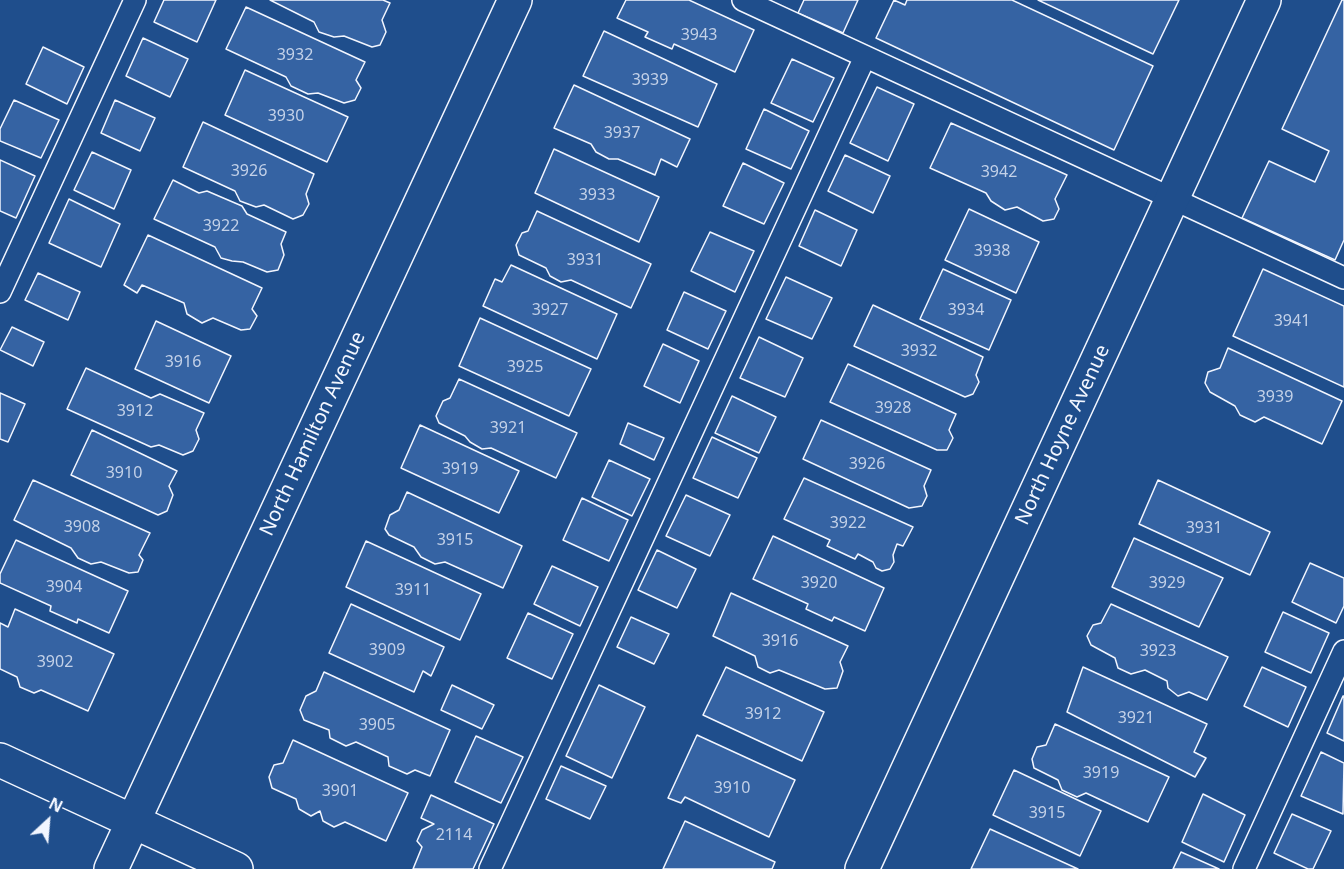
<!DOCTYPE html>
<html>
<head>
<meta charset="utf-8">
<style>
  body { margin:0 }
  #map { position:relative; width:1344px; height:869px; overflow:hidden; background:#1f4e8c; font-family:"Noto Sans",sans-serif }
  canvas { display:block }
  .north { position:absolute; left:18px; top:791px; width:60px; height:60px; -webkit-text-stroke:4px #1f4e8c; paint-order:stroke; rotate:26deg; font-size:16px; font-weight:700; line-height:24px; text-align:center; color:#f2f6ff }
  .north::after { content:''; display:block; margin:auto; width:21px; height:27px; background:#f2f6ff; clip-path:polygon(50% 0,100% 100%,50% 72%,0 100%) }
</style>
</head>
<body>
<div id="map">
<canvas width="1344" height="869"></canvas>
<div class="north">N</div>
</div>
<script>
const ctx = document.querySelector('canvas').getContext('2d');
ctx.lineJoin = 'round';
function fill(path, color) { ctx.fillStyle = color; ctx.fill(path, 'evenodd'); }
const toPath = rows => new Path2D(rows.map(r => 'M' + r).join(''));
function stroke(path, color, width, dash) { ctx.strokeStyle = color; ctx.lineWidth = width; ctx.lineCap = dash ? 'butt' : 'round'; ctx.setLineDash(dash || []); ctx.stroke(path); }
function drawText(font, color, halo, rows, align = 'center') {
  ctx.font = font + ' "Noto Sans",sans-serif'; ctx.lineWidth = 4.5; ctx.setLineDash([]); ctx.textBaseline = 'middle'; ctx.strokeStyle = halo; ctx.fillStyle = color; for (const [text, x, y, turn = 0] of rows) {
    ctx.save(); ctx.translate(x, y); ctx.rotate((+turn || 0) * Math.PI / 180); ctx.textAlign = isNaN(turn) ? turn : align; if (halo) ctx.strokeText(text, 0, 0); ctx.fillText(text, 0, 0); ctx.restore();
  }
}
const building = toPath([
  [164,0,216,0,197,42,154,22,164,0],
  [270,0,383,0,390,3,382,20,386,32,380,45,372,47,344,36,334,37,319,32,314,22,270,0],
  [626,0,689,0,754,30,735,72,674,44,672,49,645,37,648,32,617,18,626,0],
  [804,0,858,0,843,33,798,13,804,0],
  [894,0,905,5,907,0,1012,0,1153,66,1114,150,876,38,894,0],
  [1038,0,1179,0,1153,54,1038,0],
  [1342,0,1344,0,1344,240,1335,260,1242,218,1269,161,1315,182,1329,151,1282,129,1342,0],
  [246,7,365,62,356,80,361,88,355,100,344,103,318,93,308,94,291,86,286,77,226,49,246,7],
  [604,31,717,84,698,127,583,76,604,31],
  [143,38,188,59,170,97,126,76,143,38],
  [43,47,84,67,67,104,26,84,43,47],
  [792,59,834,78,813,122,771,103,792,59],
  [245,70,348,117,327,162,225,115,245,70],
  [574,85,690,139,677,167,661,159,655,175,618,159,609,159,596,152,591,144,554,128,574,85],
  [877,87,914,104,888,161,850,143,877,87],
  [14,100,59,120,41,158,0,141,0,129,14,100],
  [115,100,155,118,140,151,101,133,115,100],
  [764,109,809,131,791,169,746,149,764,109],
  [203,122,314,174,306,194,309,204,303,215,293,219,264,205,256,207,240,201,235,191,183,167,203,122],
  [951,123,1067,175,1055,199,1059,209,1054,219,1043,221,1017,207,1005,210,991,201,986,193,930,168,951,123],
  [554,149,659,197,639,242,535,193,554,149],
  [92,152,131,170,114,209,74,190,92,152],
  [845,155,890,176,873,213,828,191,845,155],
  [0,160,35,176,16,218,0,211,0,160],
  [743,163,784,183,764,224,723,206,743,163],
  [173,180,199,193,207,191,242,206,247,214,286,232,281,244,284,255,278,270,267,272,243,262,232,261,221,258,215,247,154,219,173,180],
  [69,199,120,224,101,267,49,243,69,199],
  [969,209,1039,242,1016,293,945,260,969,209],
  [815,210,857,230,841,266,799,246,815,210],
  [537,211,651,264,631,308,571,280,561,282,550,276,546,268,519,255,516,245,522,233,528,231,537,211],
  [710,232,754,251,735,292,691,271,710,232],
  [148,235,262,288,252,309,257,316,250,329,241,330,213,318,202,323,187,314,184,303,142,285,137,293,124,285,148,235],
  [511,265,617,314,597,359,483,306,495,279,502,282,511,265],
  [943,269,1011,300,989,350,920,319,943,269],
  [1263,269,1344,306,1344,387,1233,336,1263,269],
  [38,273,80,292,68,320,25,300,38,273],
  [786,277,832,298,812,339,766,319,786,277],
  [684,292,726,311,708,349,667,330,684,292],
  [873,305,983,357,976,375,979,382,973,394,965,397,854,346,873,305],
  [480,318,591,369,569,416,459,366,480,318],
  [156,321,231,356,209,403,135,369,156,321],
  [12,327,44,342,33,366,0,350,12,327],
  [759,337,803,358,785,397,740,378,759,337],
  [663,344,699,361,680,403,644,386,663,344],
  [1228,348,1342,401,1322,444,1264,417,1255,422,1240,415,1235,406,1210,392,1205,383,1208,372,1220,368,1228,348],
  [848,364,956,414,949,430,953,438,947,450,937,450,830,402,848,364],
  [86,368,151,398,160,394,204,413,196,430,199,439,193,451,183,455,159,445,151,447,67,409,86,368],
  [459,379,577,433,556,478,491,448,482,449,470,442,465,436,439,423,436,416,443,401,450,398,459,379],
  [0,393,25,404,8,442,0,439,0,393],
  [732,396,776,417,759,453,715,433,732,396],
  [821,420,931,470,924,486,927,496,922,506,909,508,803,459,821,420],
  [628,423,664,438,654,460,620,444,628,423],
  [420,425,519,471,499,513,401,468,420,425],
  [92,430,177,471,169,486,173,495,167,511,158,515,71,475,92,430],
  [712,437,757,458,738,498,693,478,712,437],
  [609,460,650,479,632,516,592,497,609,460],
  [804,478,913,527,903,546,897,544,893,555,894,562,890,569,882,571,876,568,873,562,858,554,855,559,827,546,830,540,784,519,804,478],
  [33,480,150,533,139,555,143,560,138,572,129,573,101,562,91,564,78,558,71,548,14,520,33,480],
  [1158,480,1270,532,1250,575,1139,524,1158,480],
  [407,492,522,546,503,588,445,562,435,564,421,557,414,547,389,535,385,529,390,515,399,510,407,492],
  [686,495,730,515,710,556,666,536,686,495],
  [582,498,628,520,609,561,563,540,582,498],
  [773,536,884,588,865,631,834,617,832,621,806,609,808,604,753,579,773,536],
  [1134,538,1223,578,1199,627,1112,587,1134,538],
  [16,540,128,591,109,633,78,619,77,623,50,611,51,606,0,583,0,574,16,540],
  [366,541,481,594,460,640,346,587,366,541],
  [657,550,696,569,677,608,638,590,657,550],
  [1310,563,1344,578,1344,606,1336,623,1292,602,1310,563],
  [552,566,598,587,580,626,534,604,552,566],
  [731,593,848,646,840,662,843,671,837,688,825,689,779,670,770,673,758,667,755,656,713,636,731,593],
  [351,604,444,647,431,676,423,671,414,692,329,653,351,604],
  [1111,604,1228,657,1207,700,1189,692,1178,696,1168,688,1167,681,1145,670,1131,674,1118,668,1115,658,1091,645,1087,636,1093,625,1101,623,1111,604],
  [15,609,114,654,88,711,41,690,34,693,20,687,17,677,0,669,0,623,8,627,15,609],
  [1283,612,1329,633,1311,673,1265,652,1283,612],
  [528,613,573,634,552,679,507,658,528,613],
  [631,617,669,634,654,664,617,647,631,617],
  [726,667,824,712,802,761,703,715,726,667],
  [1083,667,1207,724,1194,752,1206,758,1195,777,1067,712,1083,667],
  [1262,667,1306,687,1288,727,1244,706,1262,667],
  [324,672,450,730,430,776,415,770,407,774,389,766,388,757,356,742,346,746,330,738,329,730,304,720,300,710,306,696,316,691,324,672],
  [452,685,494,705,482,729,441,710,452,685],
  [599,685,645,707,612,778,566,756,599,685],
  [1343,696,1344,696,1344,741,1327,733,1343,696],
  [1055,724,1169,777,1148,822,1086,793,1077,797,1062,790,1058,780,1034,768,1032,759,1037,747,1046,745,1055,724],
  [697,735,795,780,769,837,685,797,681,803,668,798,697,735],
  [476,736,523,757,501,803,455,782,476,736],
  [293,740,408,793,386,841,345,822,334,827,323,821,320,811,311,816,299,809,296,799,272,788,269,777,274,765,283,763,293,740],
  [1321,752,1344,763,1343,814,1301,796,1321,752],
  [561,766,606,786,590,819,546,799,561,766],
  [1014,770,1101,811,1080,856,993,815,1014,770],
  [1203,794,1245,815,1224,862,1182,842,1203,794],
  [431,795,494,824,473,869,413,869,422,847,417,841,422,830,434,824,421,818,431,795],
  [1292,814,1331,831,1313,869,1308,869,1274,853,1292,814],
  [685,821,775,862,772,869,663,869,685,821],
  [990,829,1078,869,971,869,990,829],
  [1181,852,1219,869,1173,869,1181,852]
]);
const service = toPath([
  [743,0,1344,278],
  [0,292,135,0],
  [490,869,865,57],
  [1244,869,1344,651]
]);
const minor = toPath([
  [0,760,236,869],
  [111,869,515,0],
  [862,869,1264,0]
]);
const numberNames = [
  ["3943",699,35],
  ["3932",295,55],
  ["3939",650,80],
  ["3930",286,116],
  ["3937",622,133],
  ["3926",249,171],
  ["3942",999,172],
  ["3933",597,195],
  ["3922",221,226],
  ["3938",992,251],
  ["3931",585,260],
  ["3927",550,310],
  ["3934",966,310],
  ["3941",1292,321],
  ["3932",919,351],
  ["3916",183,362],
  ["3925",525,367],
  ["3939",1275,397],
  ["3928",893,408],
  ["3912",135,411],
  ["3921",508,428],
  ["3926",867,464],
  ["3919",460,469],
  ["3910",124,473],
  ["3922",848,523],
  ["3908",82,527],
  ["3931",1204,528],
  ["3915",455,540],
  ["3920",819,583],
  ["3929",1167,583],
  ["3904",64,587],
  ["3911",413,590],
  ["3916",780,641],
  ["3909",387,650],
  ["3923",1158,651],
  ["3902",55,662],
  ["3912",763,714],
  ["3921",1136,718],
  ["3905",377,725],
  ["3919",1101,773],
  ["3910",732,788],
  ["3901",340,791],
  ["3915",1047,813],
  ["2114",454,835]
];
const streetNames = [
  ["North Hamilton Avenue",313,434,-65],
  ["North Hoyne Avenue",1063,435,-65]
];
fill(building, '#3563a3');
stroke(building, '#f2f6ff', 1.5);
stroke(service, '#f2f6ff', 24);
stroke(minor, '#f2f6ff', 36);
stroke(service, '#1f4e8c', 21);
stroke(minor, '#1f4e8c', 33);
drawText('16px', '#c3d1e8', null, numberNames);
drawText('20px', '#f2f6ff', '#1f4e8c', streetNames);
</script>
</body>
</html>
